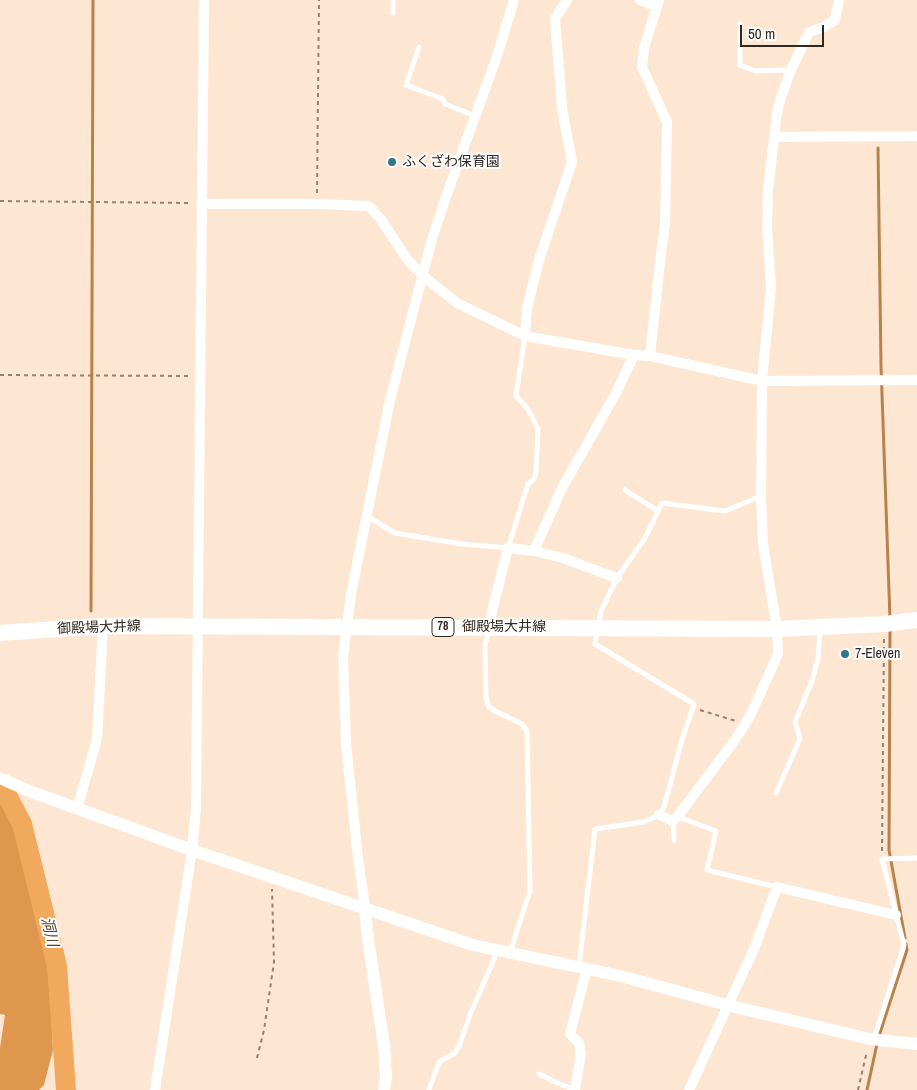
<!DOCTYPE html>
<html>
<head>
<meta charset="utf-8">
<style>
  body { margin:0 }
  #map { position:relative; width:917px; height:1090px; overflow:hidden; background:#fee7d2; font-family:"Archivo Narrow",sans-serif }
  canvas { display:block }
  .scale { position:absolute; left:740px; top:25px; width:84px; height:22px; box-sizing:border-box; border:2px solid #32281e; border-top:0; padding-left:6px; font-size:15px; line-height:18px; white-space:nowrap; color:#32281e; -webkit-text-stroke:4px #fff; paint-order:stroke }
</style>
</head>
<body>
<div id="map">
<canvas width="917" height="1090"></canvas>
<div class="scale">50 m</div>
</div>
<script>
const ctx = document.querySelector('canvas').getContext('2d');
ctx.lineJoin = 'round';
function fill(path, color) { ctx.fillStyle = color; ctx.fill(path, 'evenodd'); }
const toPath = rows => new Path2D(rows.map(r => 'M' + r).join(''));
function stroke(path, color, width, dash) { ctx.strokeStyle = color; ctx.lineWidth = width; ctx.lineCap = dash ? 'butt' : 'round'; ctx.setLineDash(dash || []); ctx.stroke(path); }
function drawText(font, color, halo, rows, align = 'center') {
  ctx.font = font + ' "Archivo Narrow","Noto Sans JP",sans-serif'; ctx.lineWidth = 4; ctx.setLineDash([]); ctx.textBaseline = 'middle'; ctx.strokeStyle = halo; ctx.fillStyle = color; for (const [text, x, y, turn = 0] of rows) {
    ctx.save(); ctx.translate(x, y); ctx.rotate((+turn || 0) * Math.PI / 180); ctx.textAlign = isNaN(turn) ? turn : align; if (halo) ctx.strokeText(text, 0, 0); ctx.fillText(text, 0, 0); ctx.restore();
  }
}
const forest = toPath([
  [0,797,18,831,48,962,53,1050,44,1085,39,1090,0,1090,0,1048,5,1015,0,1014]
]);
const stream = toPath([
  [878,148,881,366,890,619],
  [91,611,93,0],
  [890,628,889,850,905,938],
  [879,1036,907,950,906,944],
  [867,1090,877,1044]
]);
const river = toPath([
  [0,782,22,824,57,966,66,1090]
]);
const path = toPath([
  [317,193,319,0],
  [0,201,190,203],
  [0,375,190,376],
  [700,710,736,721],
  [882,851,884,638],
  [257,1058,264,1030,274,962,272,889],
  [858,1090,867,1051]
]);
const service = toPath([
  [393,0,393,13],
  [740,24,740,65,755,71,791,70],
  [419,47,406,85,443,99,445,104,475,116],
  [625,490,658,511],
  [367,516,395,533,462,544,508,548,528,484,534,479,536,472,538,429,528,409,516,396,525,336],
  [489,630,485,645,486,697,489,707,495,711,522,724,527,731,530,891,510,952],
  [776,793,800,739,795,722,812,681,818,659,820,630],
  [678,817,716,831,707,870,776,887],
  [673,821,674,840],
  [579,966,595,829,644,822,659,815,664,807,681,743,694,704,595,644,601,611,617,578,645,538,662,503,725,511,761,496],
  [874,1039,904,945,882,859,917,858],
  [539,1074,560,1084,575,1090],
  [429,1090,439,1062,455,1053,459,1046,472,1010,498,950]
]);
const minor = toPath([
  [640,0,656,7],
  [774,137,917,136],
  [201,204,317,204,369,206,382,221,407,259,422,275,457,303,525,336,634,355,650,356,762,381,917,380],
  [525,336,527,308,539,260,572,162,562,108,555,19,567,0],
  [650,356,660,262,665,224,667,122,642,67,644,48,659,0],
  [534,551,562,488,615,395,634,355],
  [490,627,492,611,508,548,534,551,563,558,617,578],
  [77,809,97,739,103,626],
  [659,815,673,821,677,817,735,740,750,716,778,654,777,629,763,544,761,496,762,381,771,287,767,227,768,190,777,113,781,97,791,70,809,32,824,27,835,20,839,0],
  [365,907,358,858,346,744,343,657,351,594,390,400,432,239,449,188,497,56,514,0],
  [155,1090,192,850,196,807,204,0],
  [575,1090,581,1053,579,1043,570,1034,587,968],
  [689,1090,754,949,777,887,896,915]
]);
const tertiary = toPath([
  [0,778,29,791,192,850,473,945,621,976,727,1005,870,1039,917,1044],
  [365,907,367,932,384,1046,386,1076,384,1090]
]);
const primary = toPath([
  [0,633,103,626,777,629,885,624,917,620]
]);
const markers = [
  [392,162,5,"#327884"],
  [845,654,5,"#327884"]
];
const shields = [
  [443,627,22]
];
const shieldNames = [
  ["78",443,627]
];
const poiNames = [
  ["ふくざわ保育園",402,162],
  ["7-Eleven",855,654]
];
const streetNames = [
  ["御殿場大井線",504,627],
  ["御殿場大井線",99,628,-2]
];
const waterNames = [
  ["洞川",49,932,76]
];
fill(forest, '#de974c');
stroke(stream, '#b8824b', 3);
stroke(river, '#f1a95e', 20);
stroke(path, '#938273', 2, [4, 4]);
stroke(service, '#fff', 5);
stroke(minor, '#fff', 10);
stroke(tertiary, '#fff', 12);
stroke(primary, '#fff', 16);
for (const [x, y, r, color] of markers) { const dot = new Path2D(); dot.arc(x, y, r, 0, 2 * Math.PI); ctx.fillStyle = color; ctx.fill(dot); stroke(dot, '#fff', 2); }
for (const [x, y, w] of shields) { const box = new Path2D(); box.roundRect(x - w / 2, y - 9.5, w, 19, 4); ctx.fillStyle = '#fff'; ctx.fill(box); stroke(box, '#32281e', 1); }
drawText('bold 12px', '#32281e', null, shieldNames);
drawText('14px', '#32281e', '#fff', poiNames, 'left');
drawText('14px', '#32281e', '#fff', streetNames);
drawText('italic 15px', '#5e4021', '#fff', waterNames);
</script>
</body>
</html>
